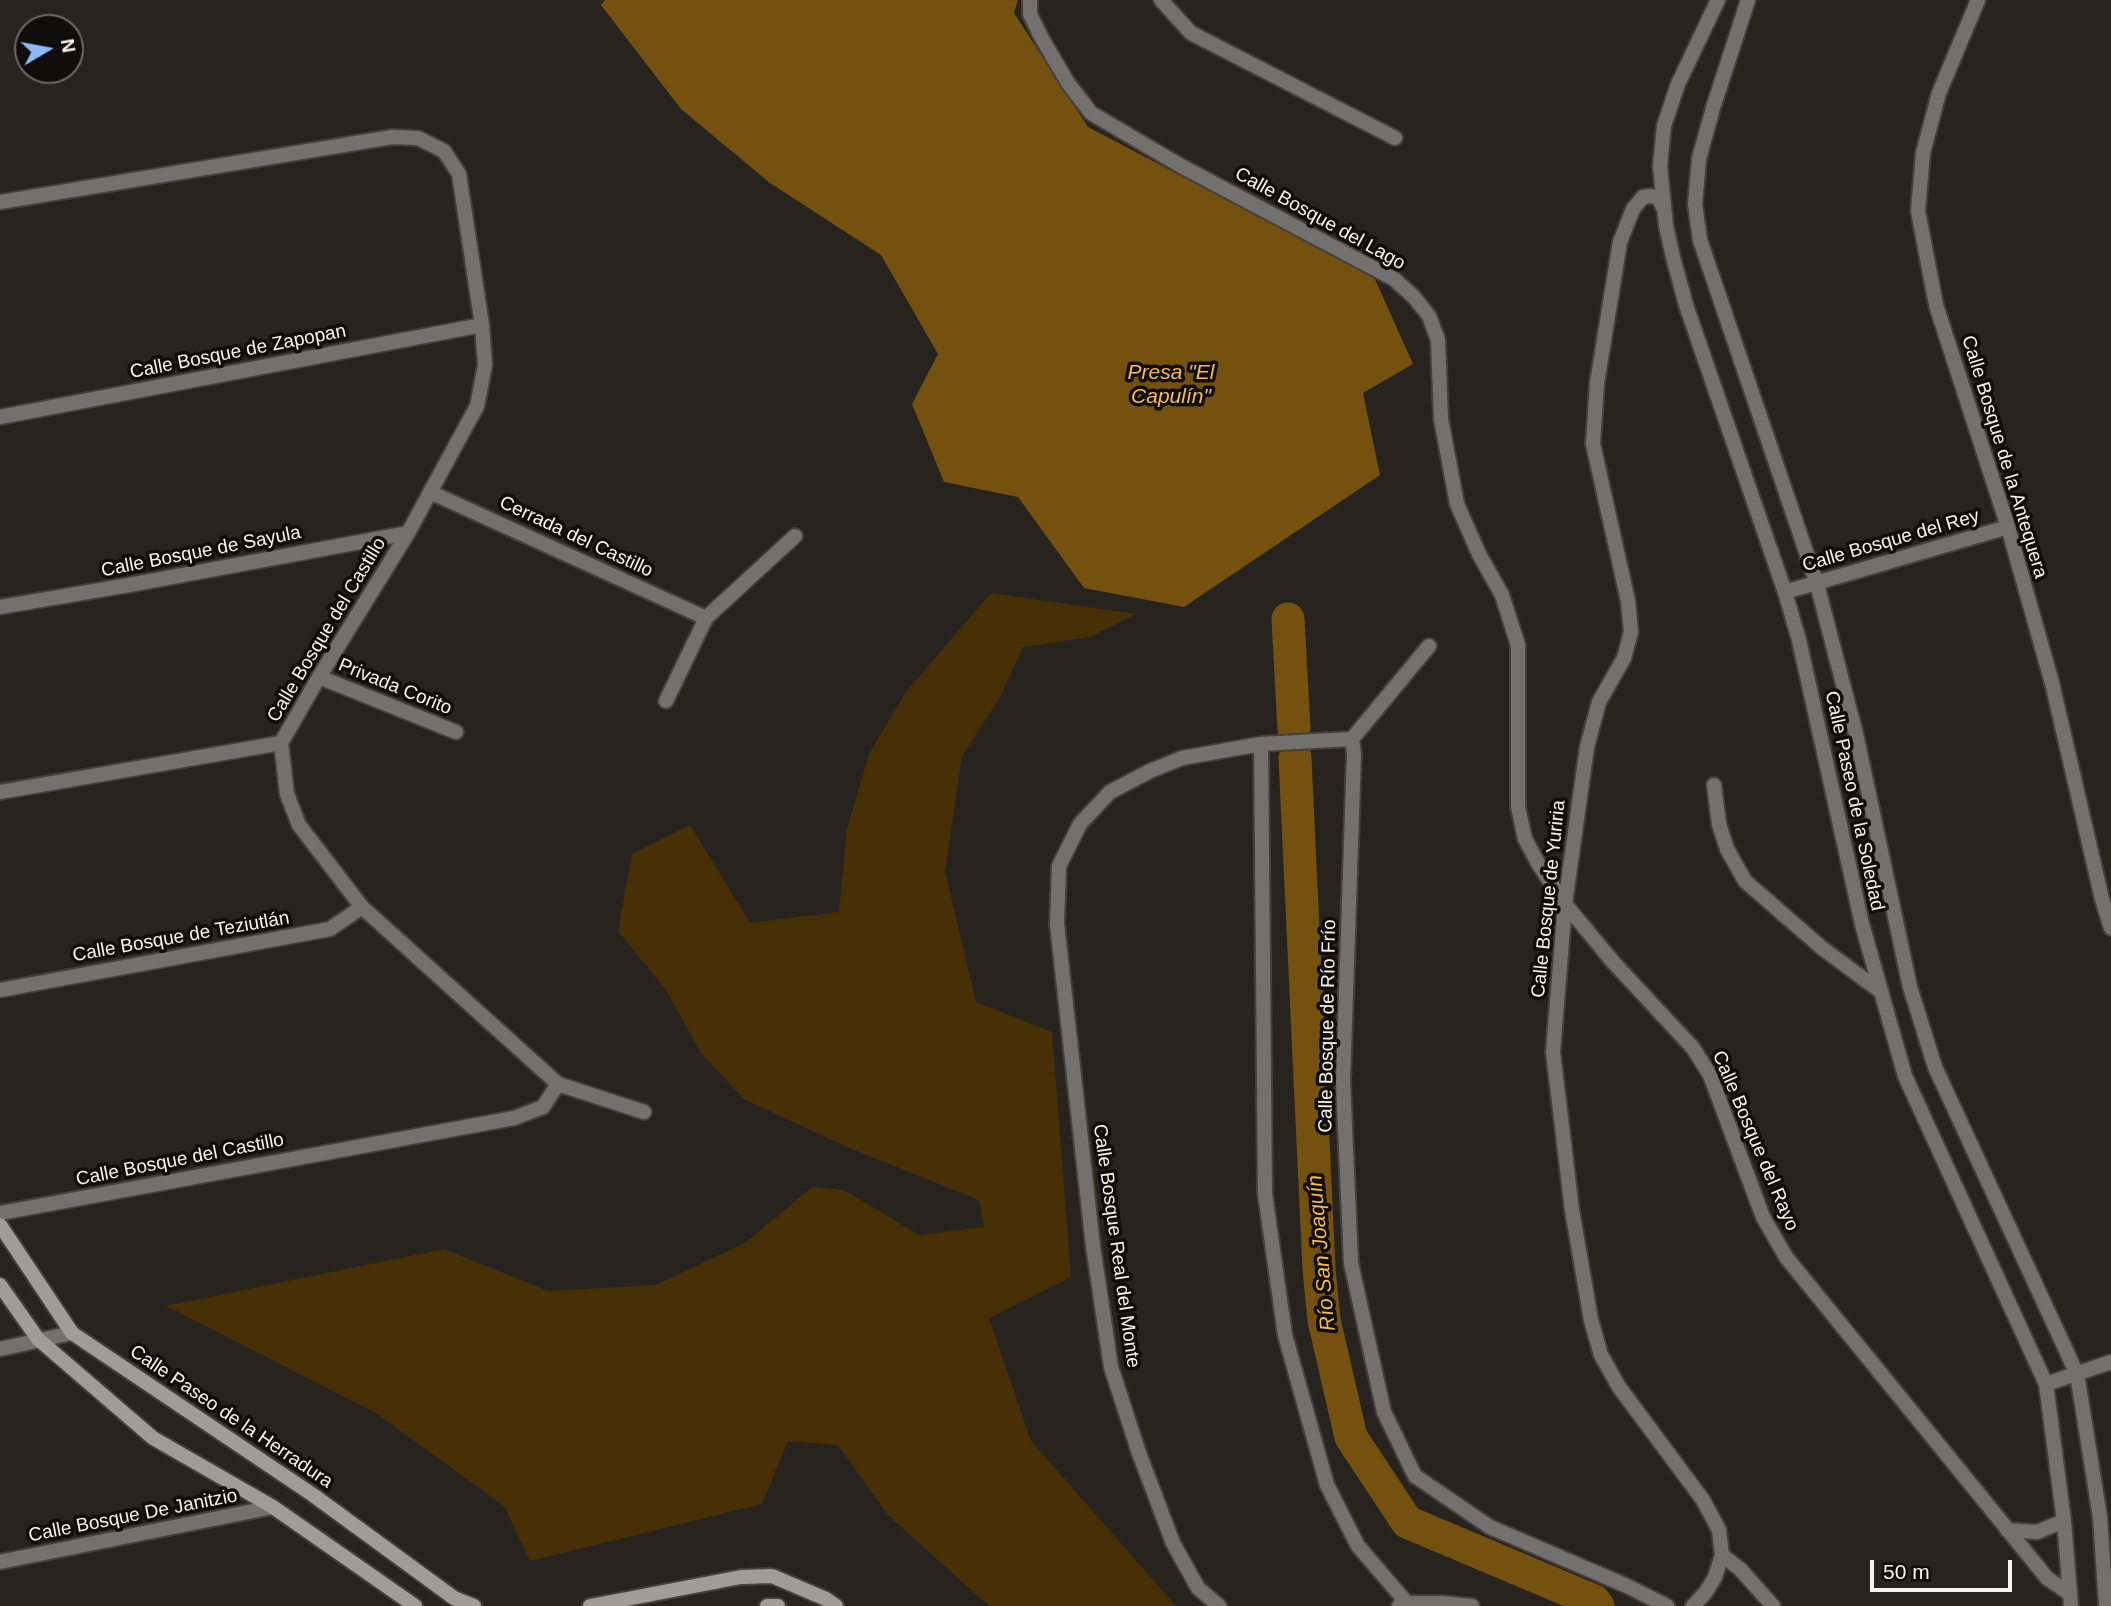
<!DOCTYPE html>
<html>
<head>
<meta charset="utf-8">
<style>
  body { margin:0 }
  #map { position:relative; width:2111px; height:1606px; overflow:hidden; background:#272420; font-family:Arial,sans-serif }
  canvas { display:block }
  .north { position:absolute; left:14px; top:14px; width:70px; height:70px; box-sizing:border-box; background:#0f0e0c; border:2px solid #6b6a67; border-radius:50%; rotate:80deg; font-size:19px; font-weight:700; line-height:28px; text-align:center; color:#f5f3f0 }
  .north::after { content:''; display:block; margin:auto; width:24px; height:32px; background:#8cb9fc; clip-path:polygon(50% 0,100% 100%,50% 72%,0 100%) }
  .scale { position:absolute; left:1870px; top:1560px; width:142px; height:32px; box-sizing:border-box; border:4px solid #f5f3f0; border-top:0; padding-left:9px; font-size:21px; line-height:24px; white-space:nowrap; color:#f5f3f0; -webkit-text-stroke:5px #0f0e0c; paint-order:stroke }
</style>
</head>
<body>
<div id="map">
<canvas width="2111" height="1606"></canvas>
<div class="north">N</div>
<div class="scale">50 m</div>
</div>
<script>
const ctx = document.querySelector('canvas').getContext('2d');
ctx.lineJoin = 'round';
function fill(path, color) { ctx.fillStyle = color; ctx.fill(path, 'evenodd'); }
const toPath = rows => new Path2D(rows.map(r => 'M' + r).join(''));
function stroke(path, color, width, dash) { ctx.strokeStyle = color; ctx.lineWidth = width; ctx.lineCap = dash ? 'butt' : 'round'; ctx.setLineDash(dash || []); ctx.stroke(path); }
function drawText(font, color, halo, rows, align = 'center') {
  ctx.font = font + ' Arial,sans-serif'; ctx.lineWidth = 7; ctx.setLineDash([]); ctx.textBaseline = 'middle'; ctx.strokeStyle = halo; ctx.fillStyle = color; for (const [text, x, y, turn = 0] of rows) {
    ctx.save(); ctx.translate(x, y); ctx.rotate((+turn || 0) * Math.PI / 180); ctx.textAlign = isNaN(turn) ? turn : align; if (halo) ctx.strokeText(text, 0, 0); ctx.fillText(text, 0, 0); ctx.restore();
  }
}
const green = toPath([
  [991,593,1136,614,1090,637,1023,647,1000,697,962,756,945,871,976,1002,1052,1032,1071,1277,989,1318,1031,1441,1176,1606,989,1606,888,1515,838,1445,788,1441,762,1504,530,1561,504,1506,376,1413,166,1306,444,1249,548,1291,656,1285,745,1243,812,1187,844,1190,919,1235,984,1227,979,1200,847,1147,744,1099,701,1053,666,990,618,931,632,854,690,825,750,923,839,912,847,829,869,754,906,692]
]);
const water = toPath([
  [605,0,1018,0,1014,13,1088,127,1374,277,1413,364,1363,393,1380,475,1184,607,1084,588,1018,497,944,482,912,404,938,354,881,255,770,183,681,109,601,5]
]);
const river = toPath([
  [1288,619,1294,729],
  [1295,758,1319,1269,1324,1320,1351,1437,1407,1522,1594,1601,1598,1606]
]);
const street = toPath([
  [1030,0,1030,14,1041,37,1068,83,1091,113,1181,166,1394,279,1414,297,1429,316,1438,340,1441,419,1457,504,1479,554,1502,595,1518,645,1518,807,1525,839,1539,865,1565,904,1614,963,1693,1048,1710,1075,1763,1217,1786,1257,2047,1578,2070,1594],
  [1161,0,1191,33,1395,138],
  [1718,0,1678,84,1664,126,1660,166,1666,226,1673,257,1686,305,1785,592,1799,640,1862,924,1905,1076,2046,1384,2064,1521,2071,1606],
  [1748,0,1713,108,1699,159,1695,204,1700,240,1817,584,1856,734,1910,987,1935,1067,2077,1374,2100,1517,2106,1606],
  [1978,0,1939,93,1923,153,1918,211,1936,305,2008,527,2052,683,2102,899,2111,928],
  [0,202,392,137,418,138,444,151,459,174,482,325,485,365,477,406,408,533,319,677,281,743,287,794,299,825,362,907,558,1084,644,1112],
  [1663,208,1659,198,1651,196,1643,197,1633,209,1620,242,1597,383,1593,444,1628,601,1631,632,1624,658,1599,702,1587,747,1565,904,1553,1052,1572,1210,1591,1320,1601,1355,1619,1387,1703,1500,1719,1530,1722,1555,1715,1577,1706,1592,1693,1606],
  [0,417,482,325],
  [430,492,706,618],
  [1785,592,2008,527],
  [0,607,129,585,408,533],
  [1429,646,1352,739,1354,754,1343,1081,1351,1263,1384,1412,1415,1476,1490,1527,1627,1586,1667,1606],
  [319,677,456,732],
  [666,701,706,618,795,536],
  [1261,744,1265,1194,1285,1335,1327,1485,1358,1546,1407,1603],
  [1714,785,1719,824,1727,849,1745,881,1822,948,1880,991],
  [0,792,281,743],
  [0,990,330,929,362,907],
  [0,1213,514,1118,543,1107,558,1084],
  [0,1349,72,1333],
  [2046,1384,2111,1362],
  [2007,1530,2037,1532,2064,1521],
  [1722,1555,1740,1569,1773,1606],
  [0,1562,273,1507],
  [1219,1606,1198,1588,1173,1543,1139,1453,1111,1367,1093,1246,1057,924,1059,866,1080,824,1110,792,1150,771,1182,758,1261,744,1352,739],
  [1399,1606,1407,1603,1441,1603,1472,1606]
]);
const secondary = toPath([
  [0,1225,72,1333,313,1495,454,1598,474,1606],
  [0,1285,38,1339,153,1438,273,1507,415,1606],
  [590,1606,741,1577,772,1576,826,1599,836,1606],
  [767,1606,778,1606]
]);
const streetNames = [
  ["Calle Bosque del Lago",1320,219,29],
  ["Calle Bosque de Zapopan",238,352,-11],
  ["Calle Bosque de la Antequera",2004,457,73],
  ["Cerrada del Castillo",576,537,25],
  ["Calle Bosque del Rey",1891,541,-16],
  ["Calle Bosque de Sayula",201,552,-11],
  ["Calle Bosque del Castillo",327,630,-59],
  ["Privada Corito",395,687,22],
  ["Calle Paseo de la Soledad",1854,801,78],
  ["Calle Bosque de Yuriria",1549,899,-84],
  ["Calle Bosque de Teziutlán",181,937,-10],
  ["Calle Bosque de Río Frío",1328,1026,-89],
  ["Calle Bosque del Rayo",1755,1141,67],
  ["Calle Bosque del Castillo",180,1160,-11],
  ["Calle Bosque Real del Monte",1116,1246,82],
  ["Calle Paseo de la Herradura",231,1417,34],
  ["Calle Bosque De Janitzio",133,1516,-11]
];
const waterNames = [
  ["Presa \"El",1171,373],
  ["Capulín\"",1171,397],
  ["Río San Joaquín",1322,1253,-95]
];
fill(green, '#473005');
fill(water, '#74510e');
stroke(river, '#74510e', 33);
stroke(street, '#44413d', 18);
stroke(secondary, '#44413d', 18);
stroke(street, '#73716f', 14);
stroke(secondary, '#a09d99', 14);
drawText('19px', '#f5f3f0', '#0f0e0c', streetNames);
drawText('italic 21px', '#fabb4c', '#0f0e0c', waterNames);
</script>
</body>
</html>
